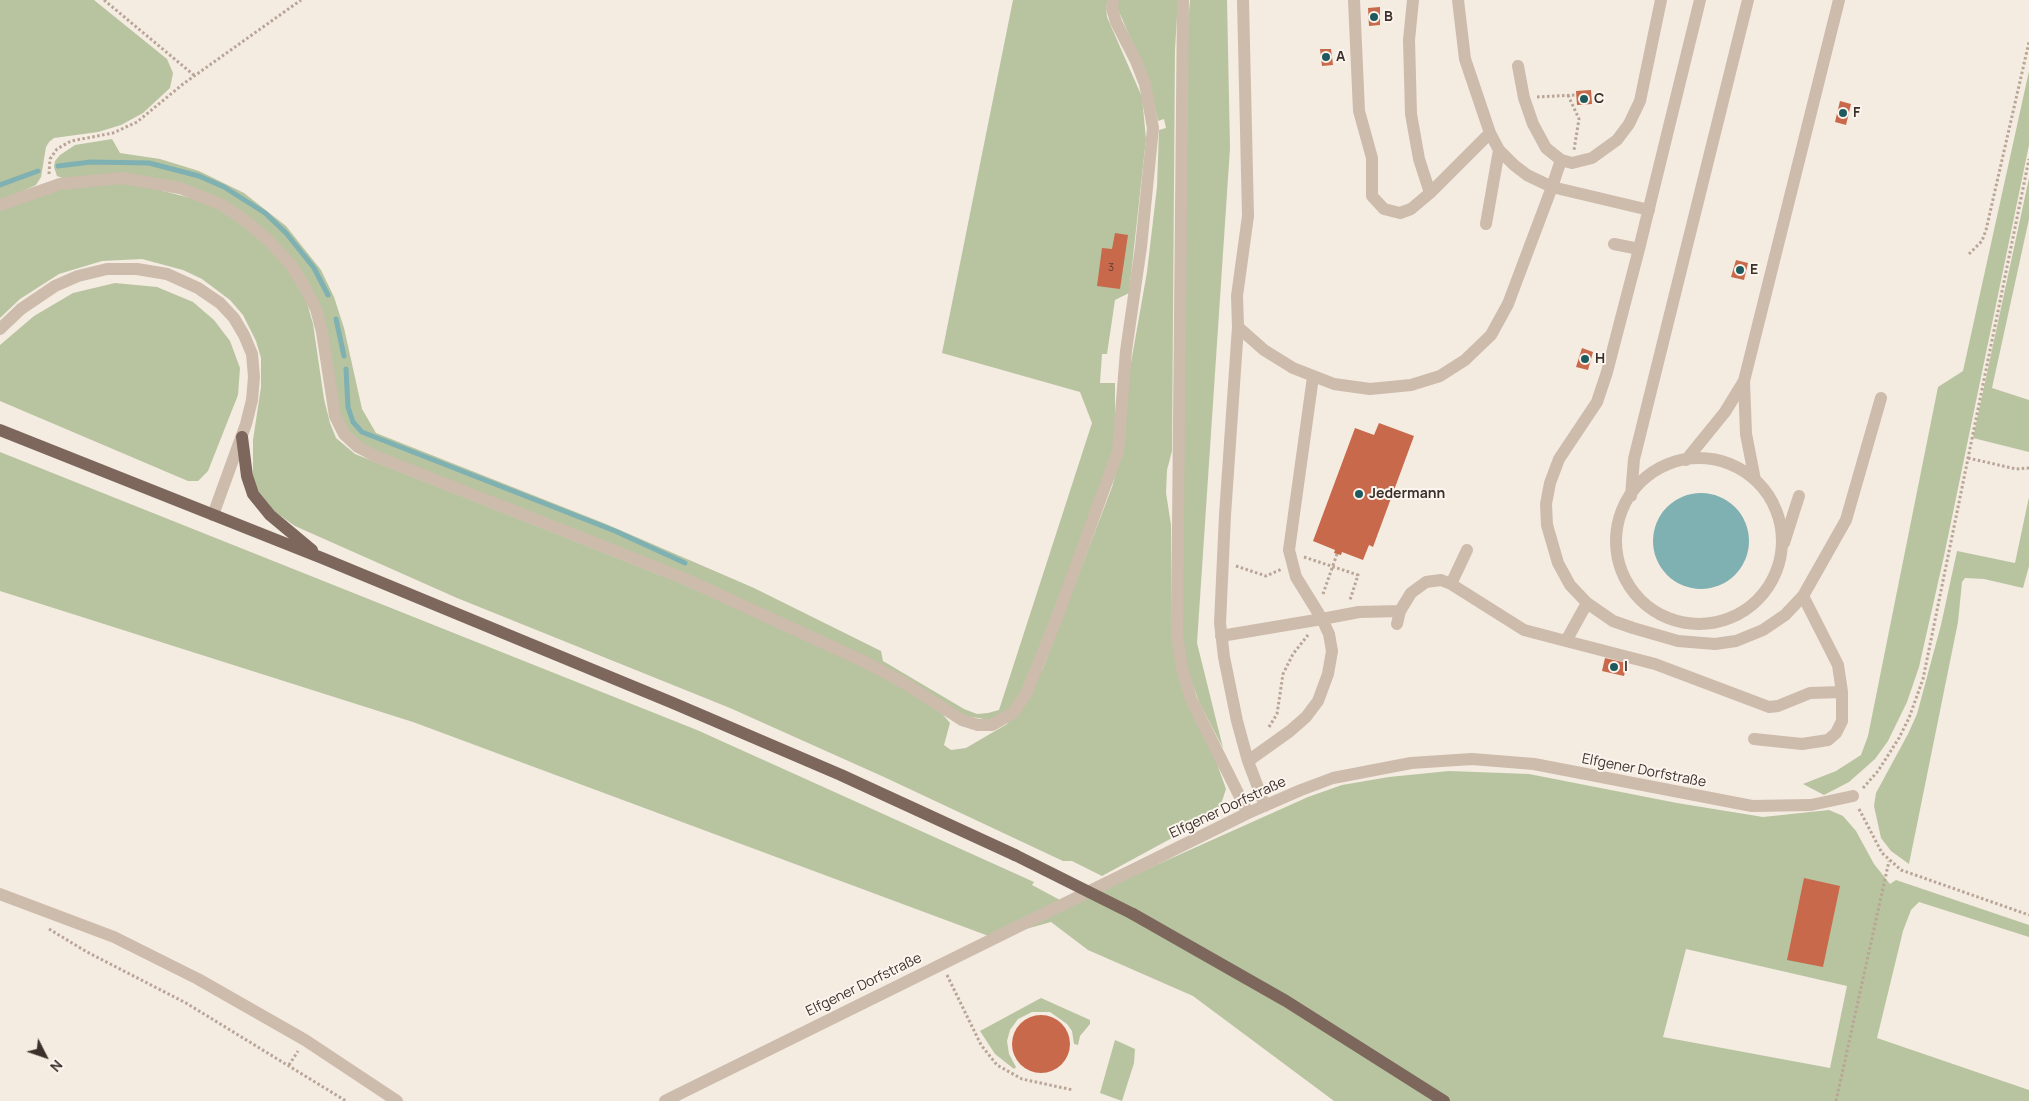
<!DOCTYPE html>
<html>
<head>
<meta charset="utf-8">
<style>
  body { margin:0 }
  #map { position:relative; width:2029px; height:1101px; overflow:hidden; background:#f4ebe1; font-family:Manrope,sans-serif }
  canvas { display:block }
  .north { position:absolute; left:20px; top:1031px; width:50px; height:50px; -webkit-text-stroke:4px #fbf5ee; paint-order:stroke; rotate:131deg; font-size:14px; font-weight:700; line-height:20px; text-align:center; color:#3b302b }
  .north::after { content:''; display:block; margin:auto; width:18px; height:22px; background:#3b302b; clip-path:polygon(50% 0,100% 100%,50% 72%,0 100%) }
</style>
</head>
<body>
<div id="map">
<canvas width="2029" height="1101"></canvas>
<div class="north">N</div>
</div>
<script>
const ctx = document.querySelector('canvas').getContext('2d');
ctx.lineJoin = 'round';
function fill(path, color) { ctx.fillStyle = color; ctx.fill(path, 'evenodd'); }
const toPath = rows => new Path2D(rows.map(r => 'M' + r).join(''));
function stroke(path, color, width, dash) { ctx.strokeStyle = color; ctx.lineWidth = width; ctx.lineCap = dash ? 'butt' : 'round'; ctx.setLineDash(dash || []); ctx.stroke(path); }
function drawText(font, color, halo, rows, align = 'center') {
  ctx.font = font + ' Manrope,sans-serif'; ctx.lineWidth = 4; ctx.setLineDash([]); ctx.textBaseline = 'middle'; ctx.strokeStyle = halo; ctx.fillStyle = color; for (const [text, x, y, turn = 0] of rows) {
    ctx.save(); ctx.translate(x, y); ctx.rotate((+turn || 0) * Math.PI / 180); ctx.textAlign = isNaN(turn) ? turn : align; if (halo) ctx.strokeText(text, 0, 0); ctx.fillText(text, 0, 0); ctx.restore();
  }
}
const green = toPath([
  [0,0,94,0,167,59,173,73,170,88,143,113,121,125,98,132,54,138,49,142,46,147,41,177,36,185,0,202],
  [1013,0,1108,0,1106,6,1107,17,1142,97,1146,139,1129,293,1115,300,1107,354,1102,354,1100,383,1115,383,1115,446,1036,658,1014,707,989,720,961,715,910,682,373,451,355,440,341,419,328,342,294,263,192,189,65,179,57,176,54,167,55,161,60,155,75,145,112,139,120,153,160,159,199,171,244,193,286,226,321,270,334,297,344,328,362,409,376,433,606,524,754,588,881,651,883,661,964,709,977,714,988,713,999,710,1092,423,1080,392,942,353],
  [1117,0,1178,0,1175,50,1172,451,1167,470,1166,493,1171,525,1172,638,1226,789,1218,813,1102,876,1072,861,1063,861,884,777,730,708,457,598,295,526,275,512,256,488,253,476,253,440,261,387,261,358,256,341,243,315,230,300,202,279,183,270,142,259,102,261,59,274,20,299,0,318,0,209,63,187,131,183,207,202,259,236,289,270,307,303,313,324,324,399,330,423,336,438,355,454,708,594,884,677,939,710,950,723,944,745,951,750,966,748,1007,724,1043,668,1112,487,1125,439,1126,391,1147,272,1157,187,1159,130,1166,128,1164,119,1158,121,1149,81,1117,7],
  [1190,0,1227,0,1230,148,1197,643,1223,748,1199,702,1188,672,1182,639,1188,22],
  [2029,71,2029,145,1944,556,1919,667,1907,702,1888,741,1875,759,1849,782,1824,795,1803,784,1836,771,1861,755,1868,736,1938,387,1963,371],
  [2029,178,2029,219,1992,388,2029,400,2029,452,1973,438],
  [115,283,157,287,193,302,214,320,230,341,240,368,238,395,208,471,198,481,188,481,0,401,0,345,34,316,73,293],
  [0,452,697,730,1034,882,1032,885,1060,900,1000,935,1308,797,1342,785,1389,777,1449,771,1529,774,1677,803,1763,817,1829,810,1843,816,1856,831,1874,864,1890,884,1896,880,2029,925,2029,937,1919,902,1911,910,1903,931,1877,1038,2029,1090,2029,1101,1334,1101,1193,996,1088,950,1051,922,994,938,413,722,0,591],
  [1686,949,1847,986,1830,1068,1663,1037],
  [2029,497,2029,566,2023,588,1984,579,1965,578,1962,582,1958,622,1909,864,1891,851,1881,838,1874,806,1876,793,1908,734,1917,714,1941,625,1957,551,2015,563],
  [1041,998,1090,1020,1090,1024,1080,1036,1078,1045,1074,1044,1072,1031,1067,1024,1050,1012,1032,1012,1018,1019,1010,1030,1007,1041,1009,1054,1016,1067,1014,1069,995,1054,980,1031],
  [1115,1040,1135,1049,1134,1063,1122,1101,1100,1093]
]);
const water = toPath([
  '1653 541a48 48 0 1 1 96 0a48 48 0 1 1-96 0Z'
]);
const stream = toPath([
  [58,166,91,162,149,163,199,176,224,187,265,213,286,233,314,268,328,295],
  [0,185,38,171],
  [336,319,344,356],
  [346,369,348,407,353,422,362,432,615,531,685,563]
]);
const building = toPath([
  [1380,7,1380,25,1369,26,1368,8],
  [1320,49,1331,49,1333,65,1322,66],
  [1591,90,1592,104,1577,105,1576,91],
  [1840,101,1851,104,1846,125,1835,122],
  [1115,233,1128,235,1120,289,1097,286,1102,248,1112,249],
  [1736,260,1748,263,1744,280,1731,277],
  [1582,348,1593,352,1588,370,1576,367],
  [1379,423,1414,436,1373,547,1369,545,1363,560,1342,552,1341,555,1337,554,1334,553,1335,550,1313,541,1355,428,1374,435],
  [1605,658,1627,663,1624,676,1602,671],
  [1804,878,1840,886,1823,967,1787,960],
  '1012 1044a29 29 0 1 1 58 0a29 29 0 1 1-58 0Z'
]);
const path = toPath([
  [104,0,195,76],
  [1568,95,1579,119,1574,150],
  [1537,97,1576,95],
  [49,174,50,159,57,149,71,141,113,133,137,122,183,84,301,0],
  [1969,254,1982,241,1986,230,2029,42],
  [1968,458,2016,469,2029,468],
  [1304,557,1358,575,1350,600],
  [1236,566,1266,576,1282,569],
  [1323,594,1337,554],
  [1269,727,1277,714,1283,674,1293,654,1308,635],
  [1863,788,1878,771,1899,738,1909,718,1923,679,2029,159],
  [1859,809,1882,853,1901,870,2029,915],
  [49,929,87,952,186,1003,346,1101],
  [947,975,981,1045,997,1065,1022,1079,1073,1090],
  [289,1065,298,1051],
  [1836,1101,1889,861]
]);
const minor = toPath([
  [1183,0,1177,635,1182,668,1191,699,1248,813],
  [1243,0,1248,216,1237,296,1238,327,1225,515,1220,623,1224,657,1237,721,1248,761,1265,806],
  [1354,0,1359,111,1372,158,1372,196,1384,209,1400,213,1411,209,1430,193,1419,159,1411,114,1409,40,1413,0],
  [1518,66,1524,98,1533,124,1546,148,1561,160],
  [1430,193,1490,133],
  [0,205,60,184,122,178,180,188,220,204,243,219,269,241,291,265,303,284,316,309,322,332,335,416,344,434,358,447,375,456,683,578,865,662,906,684,962,720,978,725,992,725,1013,713,1026,694,1058,615,1118,451,1126,351,1141,247,1153,128,1145,84,1136,61,1116,22,1112,8,1113,0],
  [1649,210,1552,187,1561,160,1572,163,1592,158,1617,140,1629,124,1640,101,1661,0],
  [1486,224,1499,150],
  [1639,249,1700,0],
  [1238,327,1264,350,1293,368,1334,384,1370,389,1411,385,1440,376,1465,360,1491,335,1508,304,1552,187,1527,175,1514,165,1499,150,1490,133,1465,59,1458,0],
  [0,329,21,309,55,286,78,276,107,269,137,269,167,274,198,288,220,303,234,318,244,335,252,354,254,377,252,400,246,424,213,515],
  '1616 541a83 83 0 1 1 166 0a83 83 0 1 1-166 0Z',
  [1686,460,1725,412,1744,381],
  [1755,480,1746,434,1744,381,1839,0],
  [1631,496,1634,459,1748,0],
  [1784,543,1799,496],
  [1451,584,1524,630,1566,641,1587,603,1570,585,1558,563,1547,525,1546,504,1550,483,1559,459,1597,402,1607,372,1639,249,1614,244],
  [1803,596,1846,520,1881,398],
  [1587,603,1613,621,1633,628,1678,641,1715,644,1736,641,1763,630,1785,615,1803,596,1838,665,1842,692],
  [1397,624,1400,611],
  [1221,636,1322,619,1296,577,1289,550,1313,377],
  [1566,641,1655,664,1769,707,1778,706,1810,693,1842,692,1842,721,1836,733,1828,740,1802,744,1754,739],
  [1248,761,1290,731,1306,717,1318,701,1328,674,1332,651,1329,634,1322,619,1359,612,1400,611,1411,593,1426,582,1441,580,1451,584,1467,550],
  [0,894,114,937,198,979,305,1040,397,1101],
  [665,1101,1248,813,1301,790,1333,778,1411,763,1472,759,1534,764,1752,806,1811,805,1853,796]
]);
const major = toPath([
  [0,430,322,558,673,703,841,775,1015,855],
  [242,437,247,476,253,494,270,515,312,550],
  [1133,914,1286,1001,1444,1101]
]);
const majorBridge = toPath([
  [1015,855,1133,914]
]);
const markers = [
  [1374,17,5,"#1f5a5e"],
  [1326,57,5,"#1f5a5e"],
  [1584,99,5,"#1f5a5e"],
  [1843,113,5,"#1f5a5e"],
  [1740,270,5,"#1f5a5e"],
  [1585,359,5,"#1f5a5e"],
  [1359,494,5,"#1f5a5e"],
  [1614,667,5,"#1f5a5e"]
];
const numberNames = [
  ["3",1111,268]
];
const poiNames = [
  ["B",1384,17],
  ["A",1336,57],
  ["C",1594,99],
  ["F",1853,113],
  ["E",1750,270],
  ["H",1595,359],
  ["Jedermann",1369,494],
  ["I",1624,667]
];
const streetNames = [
  ["Elfgener Dorfstraße",1644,771,11],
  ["Elfgener Dorfstraße",1228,808,-25],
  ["Elfgener Dorfstraße",864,985,-26]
];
fill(green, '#b8c4a0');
fill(water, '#7fb0b2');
stroke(stream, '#7fb0b2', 5);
fill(building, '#c8694b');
stroke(path, '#b9a596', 3, [2.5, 2.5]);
stroke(minor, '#cdbbac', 12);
stroke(major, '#7d675c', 12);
stroke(majorBridge, '#7d675c', 12);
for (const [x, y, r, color] of markers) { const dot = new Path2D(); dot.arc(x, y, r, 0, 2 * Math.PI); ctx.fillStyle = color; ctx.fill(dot); stroke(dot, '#fbf5ee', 2); }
drawText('11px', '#5e3e33', null, numberNames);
drawText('bold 14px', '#3b302b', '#fbf5ee', poiNames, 'left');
drawText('14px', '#3b302b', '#fbf5ee', streetNames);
</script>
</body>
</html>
